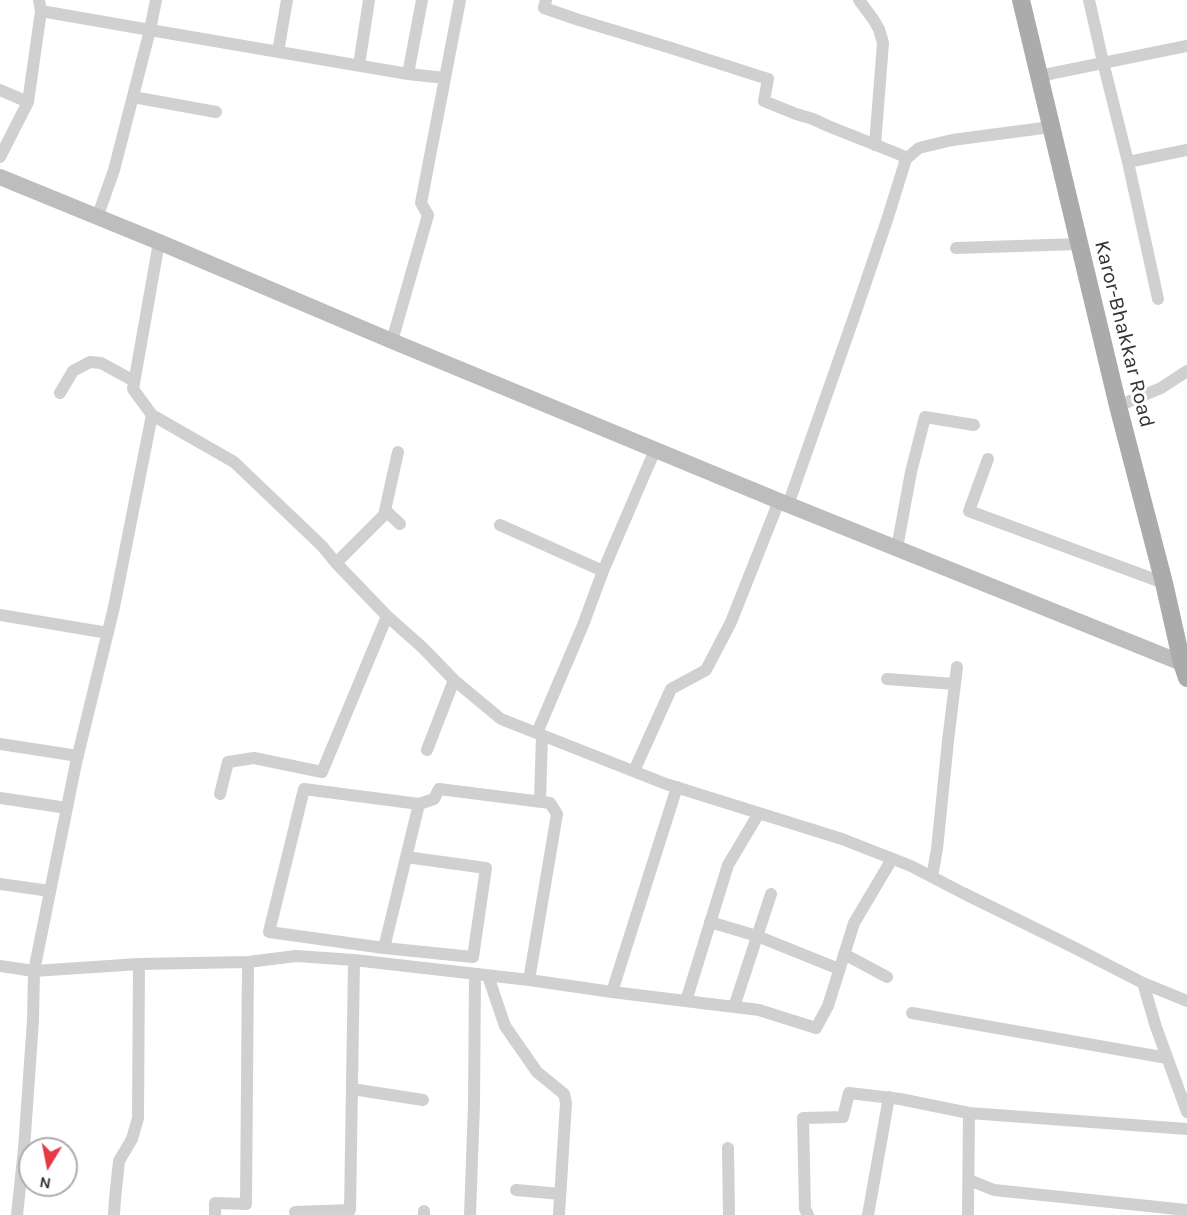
<!DOCTYPE html>
<html>
<head>
<meta charset="utf-8">
<style>
  body { margin:0 }
  #map { position:relative; width:1187px; height:1215px; overflow:hidden; background:#fff; font-family:Karla,sans-serif }
  canvas { display:block }
  .north { position:absolute; left:18px; top:1137px; width:60px; height:60px; box-sizing:border-box; background:#fff; border:2px solid #adadad; border-radius:50%; rotate:190deg; font-size:16px; font-weight:700; line-height:24px; text-align:center; color:#333 }
  .north::after { content:''; display:block; margin:auto; width:21px; height:27px; background:#e63946; clip-path:polygon(50% 0,100% 100%,50% 72%,0 100%) }
</style>
</head>
<body>
<div id="map">
<canvas width="1187" height="1215"></canvas>
<div class="north">N</div>
</div>
<script>
const ctx = document.querySelector('canvas').getContext('2d');
ctx.lineJoin = 'round';
const toPath = rows => new Path2D(rows.map(r => 'M' + r).join(''));
function stroke(path, color, width, dash) { ctx.strokeStyle = color; ctx.lineWidth = width; ctx.lineCap = dash ? 'butt' : 'round'; ctx.setLineDash(dash || []); ctx.stroke(path); }
function drawText(font, color, halo, rows, align = 'center') {
  ctx.font = font + ' Karla,sans-serif'; ctx.lineWidth = 6; ctx.setLineDash([]); ctx.textBaseline = 'middle'; ctx.strokeStyle = halo; ctx.fillStyle = color; for (const [text, x, y, turn = 0] of rows) {
    ctx.save(); ctx.translate(x, y); ctx.rotate((+turn || 0) * Math.PI / 180); ctx.textAlign = isNaN(turn) ? turn : align; if (halo) ctx.strokeText(text, 0, 0); ctx.fillText(text, 0, 0); ctx.restore();
  }
}
const minor = toPath([
  [546,0,544,8,579,20,668,47,768,79,764,101,796,114,813,119,828,126,901,155,906,159],
  [859,0,873,19,879,29,883,43,875,145],
  [1089,0,1103,62,1128,162,1158,299],
  [41,11,150,30,156,0],
  [278,52,287,0],
  [359,65,369,0],
  [408,74,422,0],
  [1039,76,1187,46],
  [0,90,28,102,0,157],
  [133,97,216,112],
  [28,102,41,11,39,0],
  [1128,162,1187,150],
  [97,218,114,170,150,30,408,74,445,78],
  [159,242,133,389,152,415,234,462,322,546,336,563,387,616,422,647,454,680,501,719,666,784,842,839,911,866,963,893,1071,946,1143,983,1187,1001],
  [956,248,1079,244],
  [392,341,428,215,421,203,460,0],
  [60,393,73,371,90,362,101,363,134,381],
  [1118,406,1161,388,1187,371],
  [988,459,969,511,1164,583],
  [788,505,855,314,888,217,906,159,919,148,952,140,1051,127],
  [385,510,400,524],
  [500,525,603,571],
  [897,548,911,472,925,417,974,425],
  [336,563,384,515,398,452],
  [0,615,108,633],
  [887,679,955,684],
  [537,733,583,625,603,571,655,450],
  [0,744,78,756],
  [427,750,454,680],
  [634,771,671,689,706,670,731,622,779,501],
  [220,794,228,762,254,758,322,772,387,616],
  [0,798,67,808],
  [540,801,542,736],
  [406,857,486,868,473,957,384,948,269,932,304,789,419,804,434,799,439,789,550,803,557,814,529,980],
  [932,877,937,849,948,741,957,667],
  [0,884,50,891],
  [710,922,757,936,839,969],
  [384,948,419,804],
  [844,954,887,977],
  [0,966,34,971,139,964,248,962,296,956,354,960,529,980,612,992,759,1010,816,1028,828,1006,854,923,892,859],
  [488,976,505,1026,537,1072,564,1094,566,1103,559,1215],
  [1143,983,1156,1027,1187,1112],
  [612,992,677,787],
  [686,1001,728,865,759,813],
  [734,1007,771,894],
  [912,1013,1167,1058],
  [352,1089,423,1100],
  [728,1148,729,1215],
  [969,1180,994,1190,1187,1210],
  [516,1190,560,1194],
  [17,1215,24,1149,33,1020,34,971,76,763,114,607,152,415],
  [114,1215,115,1199,119,1161,132,1139,138,1118,139,964],
  [215,1215,215,1203,246,1204,248,962],
  [296,1215,295,1212,350,1210,354,960],
  [424,1215,424,1211],
  [470,1215,474,1104,475,974],
  [808,1215,805,1209,803,1118,843,1117,849,1093,900,1099,969,1113,1187,1129],
  [868,1215,889,1097],
  [968,1215,969,1113]
]);
const secondary = toPath([
  [0,177,159,242,392,341,779,501,1182,663]
]);
const primary = toPath([
  [1021,0,1118,406,1164,583,1182,663,1187,678]
]);
const streetNames = [
  ["Karor-Bhakkar Road",1124,334,76]
];
stroke(minor, '#d0d0d0', 12);
stroke(secondary, '#bdbdbd', 16);
stroke(primary, '#ababab', 18);
drawText('21px', '#333', '#fff', streetNames);
</script>
</body>
</html>
